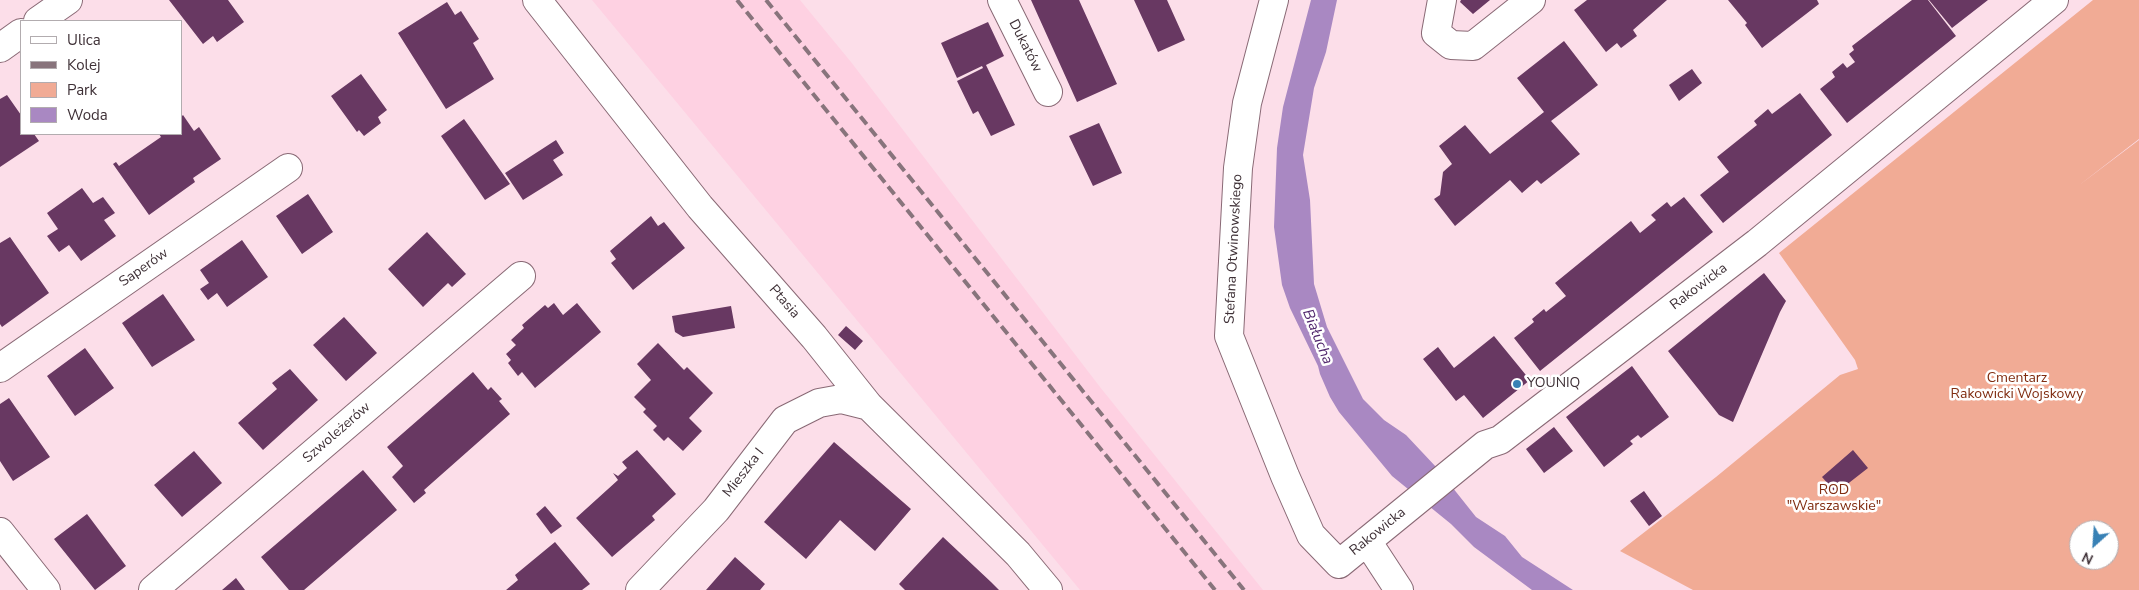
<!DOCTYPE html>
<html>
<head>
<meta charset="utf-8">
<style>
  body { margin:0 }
  #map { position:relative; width:2139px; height:590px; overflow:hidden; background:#fcdee9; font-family:"Nunito Sans",sans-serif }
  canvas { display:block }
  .legend { position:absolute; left:20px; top:20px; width:162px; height:115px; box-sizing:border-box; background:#fff; border:1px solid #b2acaf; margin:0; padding:6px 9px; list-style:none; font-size:15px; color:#3e3036 }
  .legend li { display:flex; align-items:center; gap:10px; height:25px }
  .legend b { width:25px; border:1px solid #b2acaf }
  .north { position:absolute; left:2069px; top:520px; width:50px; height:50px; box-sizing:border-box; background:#fff; border:1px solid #b2acaf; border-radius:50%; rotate:206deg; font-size:14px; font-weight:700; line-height:20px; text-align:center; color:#3e3036 }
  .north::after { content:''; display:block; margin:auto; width:18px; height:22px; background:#3881b5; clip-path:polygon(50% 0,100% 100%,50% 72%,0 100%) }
</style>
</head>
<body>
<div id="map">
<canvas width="2139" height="590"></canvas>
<ul class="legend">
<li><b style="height:6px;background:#fff"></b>Ulica</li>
<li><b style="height:6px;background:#88747c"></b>Kolej</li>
<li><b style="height:14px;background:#f1ab95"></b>Park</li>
<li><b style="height:14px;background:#a988c2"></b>Woda</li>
</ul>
<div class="north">N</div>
</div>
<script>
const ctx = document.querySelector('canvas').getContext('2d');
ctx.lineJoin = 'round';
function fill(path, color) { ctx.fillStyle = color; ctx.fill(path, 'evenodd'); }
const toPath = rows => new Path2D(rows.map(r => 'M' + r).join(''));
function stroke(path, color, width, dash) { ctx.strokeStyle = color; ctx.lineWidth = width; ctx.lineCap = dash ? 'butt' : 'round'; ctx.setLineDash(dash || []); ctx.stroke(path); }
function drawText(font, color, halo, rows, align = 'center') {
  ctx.font = font + ' "Nunito Sans",sans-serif'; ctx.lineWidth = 5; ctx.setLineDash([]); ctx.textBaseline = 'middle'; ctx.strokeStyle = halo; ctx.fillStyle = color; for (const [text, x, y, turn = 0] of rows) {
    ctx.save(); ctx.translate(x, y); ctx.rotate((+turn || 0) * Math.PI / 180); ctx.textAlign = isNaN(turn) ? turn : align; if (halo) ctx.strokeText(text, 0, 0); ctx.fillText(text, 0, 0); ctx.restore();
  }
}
const built = toPath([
  [592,0,800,0,851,62,1100,387,1263,590,1080,590]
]);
const green = toPath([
  [2093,0,2139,0,2139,139,2078,186,2139,140,2139,590,1693,590,1620,551,1716,477,1840,375,1858,369,1855,360,1779,253],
  [2079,530,2109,530,2109,560,2079,560]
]);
const water = toPath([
  [1311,0,1337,0,1326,52,1314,88,1303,155,1310,200,1314,284,1327,327,1363,399,1384,420,1406,435,1437,468,1476,517,1505,536,1522,557,1573,590,1532,590,1474,547,1451,524,1392,476,1339,412,1330,397,1320,374,1318,366,1290,308,1282,285,1274,227,1277,148,1283,107]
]);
const building = toPath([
  [169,0,228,0,244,22,217,42,213,36,203,44],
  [1031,0,1079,0,1117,84,1077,102],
  [1134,0,1167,0,1185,40,1158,52],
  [1461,0,1490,0,1473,14,1460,2],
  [1587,0,1667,0,1633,30,1637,36,1621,48,1617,43,1606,52,1574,10],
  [1728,0,1817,0,1819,4,1762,48,1745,25,1747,23],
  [1912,0,1928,0,1956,36,1847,123,1820,89,1835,77,1832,72,1843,63,1847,68,1855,62,1849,54,1854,50,1852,46],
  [1929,0,1988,0,1952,28],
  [447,2,455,15,461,11,479,39,473,43,494,79,446,109,398,33],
  [988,22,1004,56,986,65,1015,125,991,136,978,111,973,114,957,81,983,68,982,66,957,78,941,43],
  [1564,41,1598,85,1551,121,1580,154,1541,184,1537,180,1522,193,1510,180,1455,226,1434,199,1440,195,1443,172,1452,164,1439,146,1465,125,1490,154,1544,112,1517,78],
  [1692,69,1702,83,1679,101,1669,85],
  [361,74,387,110,378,117,381,123,364,136,359,130,357,132,331,96],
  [1800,93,1832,135,1723,223,1700,195,1729,172,1717,157,1757,125,1754,121,1768,109,1772,114],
  [7,95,21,115,21,134,34,134,39,141,0,167,0,99],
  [183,115,194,131,199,127,221,159,193,178,195,182,149,215,113,164,116,162,119,166,161,137,159,134,181,134,181,117],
  [464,119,510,184,485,200,441,136],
  [1099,123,1122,173,1093,186,1069,136],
  [556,140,564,153,553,160,563,175,523,200,505,173],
  [82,188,93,203,103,197,115,213,104,220,116,236,81,261,69,245,59,252,47,236,58,229,47,213],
  [308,194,333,232,302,254,276,216],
  [1684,197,1713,232,1540,371,1514,338,1534,322,1532,319,1544,309,1546,312,1566,296,1555,283,1631,221,1640,233,1656,220,1651,215,1667,202,1671,207],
  [651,216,658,226,664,222,685,248,633,290,611,263,616,259,610,251],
  [427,232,466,274,452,287,448,283,423,307,388,269],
  [10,237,49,293,2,327,0,324,0,243],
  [242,240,268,277,227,307,217,293,208,300,200,289,209,283,200,270],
  [1764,273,1786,301,1780,312,1733,422,1719,415,1668,351],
  [163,294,195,340,152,367,122,323],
  [554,303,563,315,577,303,601,332,535,388,522,372,518,376,508,363,511,360,506,354,516,345,511,340,524,328,522,325,545,305,548,308],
  [731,306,735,328,683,337,675,332,672,316],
  [344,317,377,353,346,381,313,345],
  [846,326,863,341,855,350,838,335],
  [1494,336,1530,380,1483,418,1464,395,1456,401,1423,359,1438,347,1454,368],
  [658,343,684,370,687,367,713,393,689,418,702,431,683,451,668,437,664,441,653,430,657,426,643,412,646,409,634,397,651,380,637,364],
  [85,348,114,388,75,416,47,376],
  [1632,366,1669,417,1641,438,1638,435,1630,441,1633,444,1604,467,1566,417],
  [290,369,318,400,263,450,238,423,277,389,272,383],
  [473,372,488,390,491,387,502,399,499,401,510,414,424,490,426,493,414,503,392,477,403,466,387,447],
  [9,398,50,457,13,481,0,461,0,404],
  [1554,427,1573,451,1544,473,1526,449],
  [834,442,911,509,875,551,840,520,806,559,764,522],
  [637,450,676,494,652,516,655,520,612,557,576,518,618,480,613,473,618,476,627,468,622,462],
  [1853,450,1868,468,1836,493,1822,477],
  [194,451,222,483,182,517,154,485],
  [363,470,397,510,304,590,289,590,261,557],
  [1644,491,1662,516,1649,526,1630,501],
  [545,506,562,526,551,534,536,514],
  [87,514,126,566,95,590,54,539],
  [943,537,991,582,999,590,905,590,899,584],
  [555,542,590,584,582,590,506,590,518,580,515,575],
  [735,557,765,584,760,590,706,590],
  [236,578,245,590,222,590]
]);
const minor = toPath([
  [537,0,700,207,814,337,869,406,1018,554,1048,590],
  [1002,0,1048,92],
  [1274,0,1247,103,1238,168,1229,336,1285,476,1311,535,1339,564,1485,445,1500,440,1757,243,2054,0],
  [1442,0,1436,33,1451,45,1473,46,1531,0],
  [38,21,68,0],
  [0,48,21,33],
  [0,368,288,168],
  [0,532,46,590],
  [1367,541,1399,590],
  [153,590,521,276],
  [640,590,716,510,785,420,819,403,841,399,869,406]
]);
const rail = toPath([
  [737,0,1215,590],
  [766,0,1244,590]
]);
const markers = [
  [1517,384,5,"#3881b5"]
];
const streetNames = [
  ["Dukatów",1025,46,63],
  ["Stefana Otwinowskiego",1234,249,-87],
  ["Saperów",144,268,-35],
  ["Rakowicka",1699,287,-37],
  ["Ptasia",784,302,49],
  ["Szwoleżerów",337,433,-41],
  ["Mieszka I",744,473,-52],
  ["Rakowicka",1378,532,-39]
];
const parkNames = [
  ["Cmentarz",2017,379],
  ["Rakowicki Wojskowy",2017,395],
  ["ROD",1834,491],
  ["\"Warszawskie\"",1834,507]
];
const poiNames = [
  ["YOUNIQ",1527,384]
];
const waterNames = [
  ["Białucha",1317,337,68]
];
fill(built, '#fed1e2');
fill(green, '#f1ab95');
fill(water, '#a988c2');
fill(building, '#683862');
stroke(minor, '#896975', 30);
stroke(minor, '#fff', 28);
stroke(rail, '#88747c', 4, [10, 5]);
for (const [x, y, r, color] of markers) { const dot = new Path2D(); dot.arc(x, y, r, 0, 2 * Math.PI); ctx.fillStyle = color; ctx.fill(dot); stroke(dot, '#fff', 2); }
drawText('14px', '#3e3036', '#fff', streetNames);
drawText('14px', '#802d11', '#fff', parkNames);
drawText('14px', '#3e3036', '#fff', poiNames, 'left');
drawText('italic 15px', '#50266c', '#fff', waterNames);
</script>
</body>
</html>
